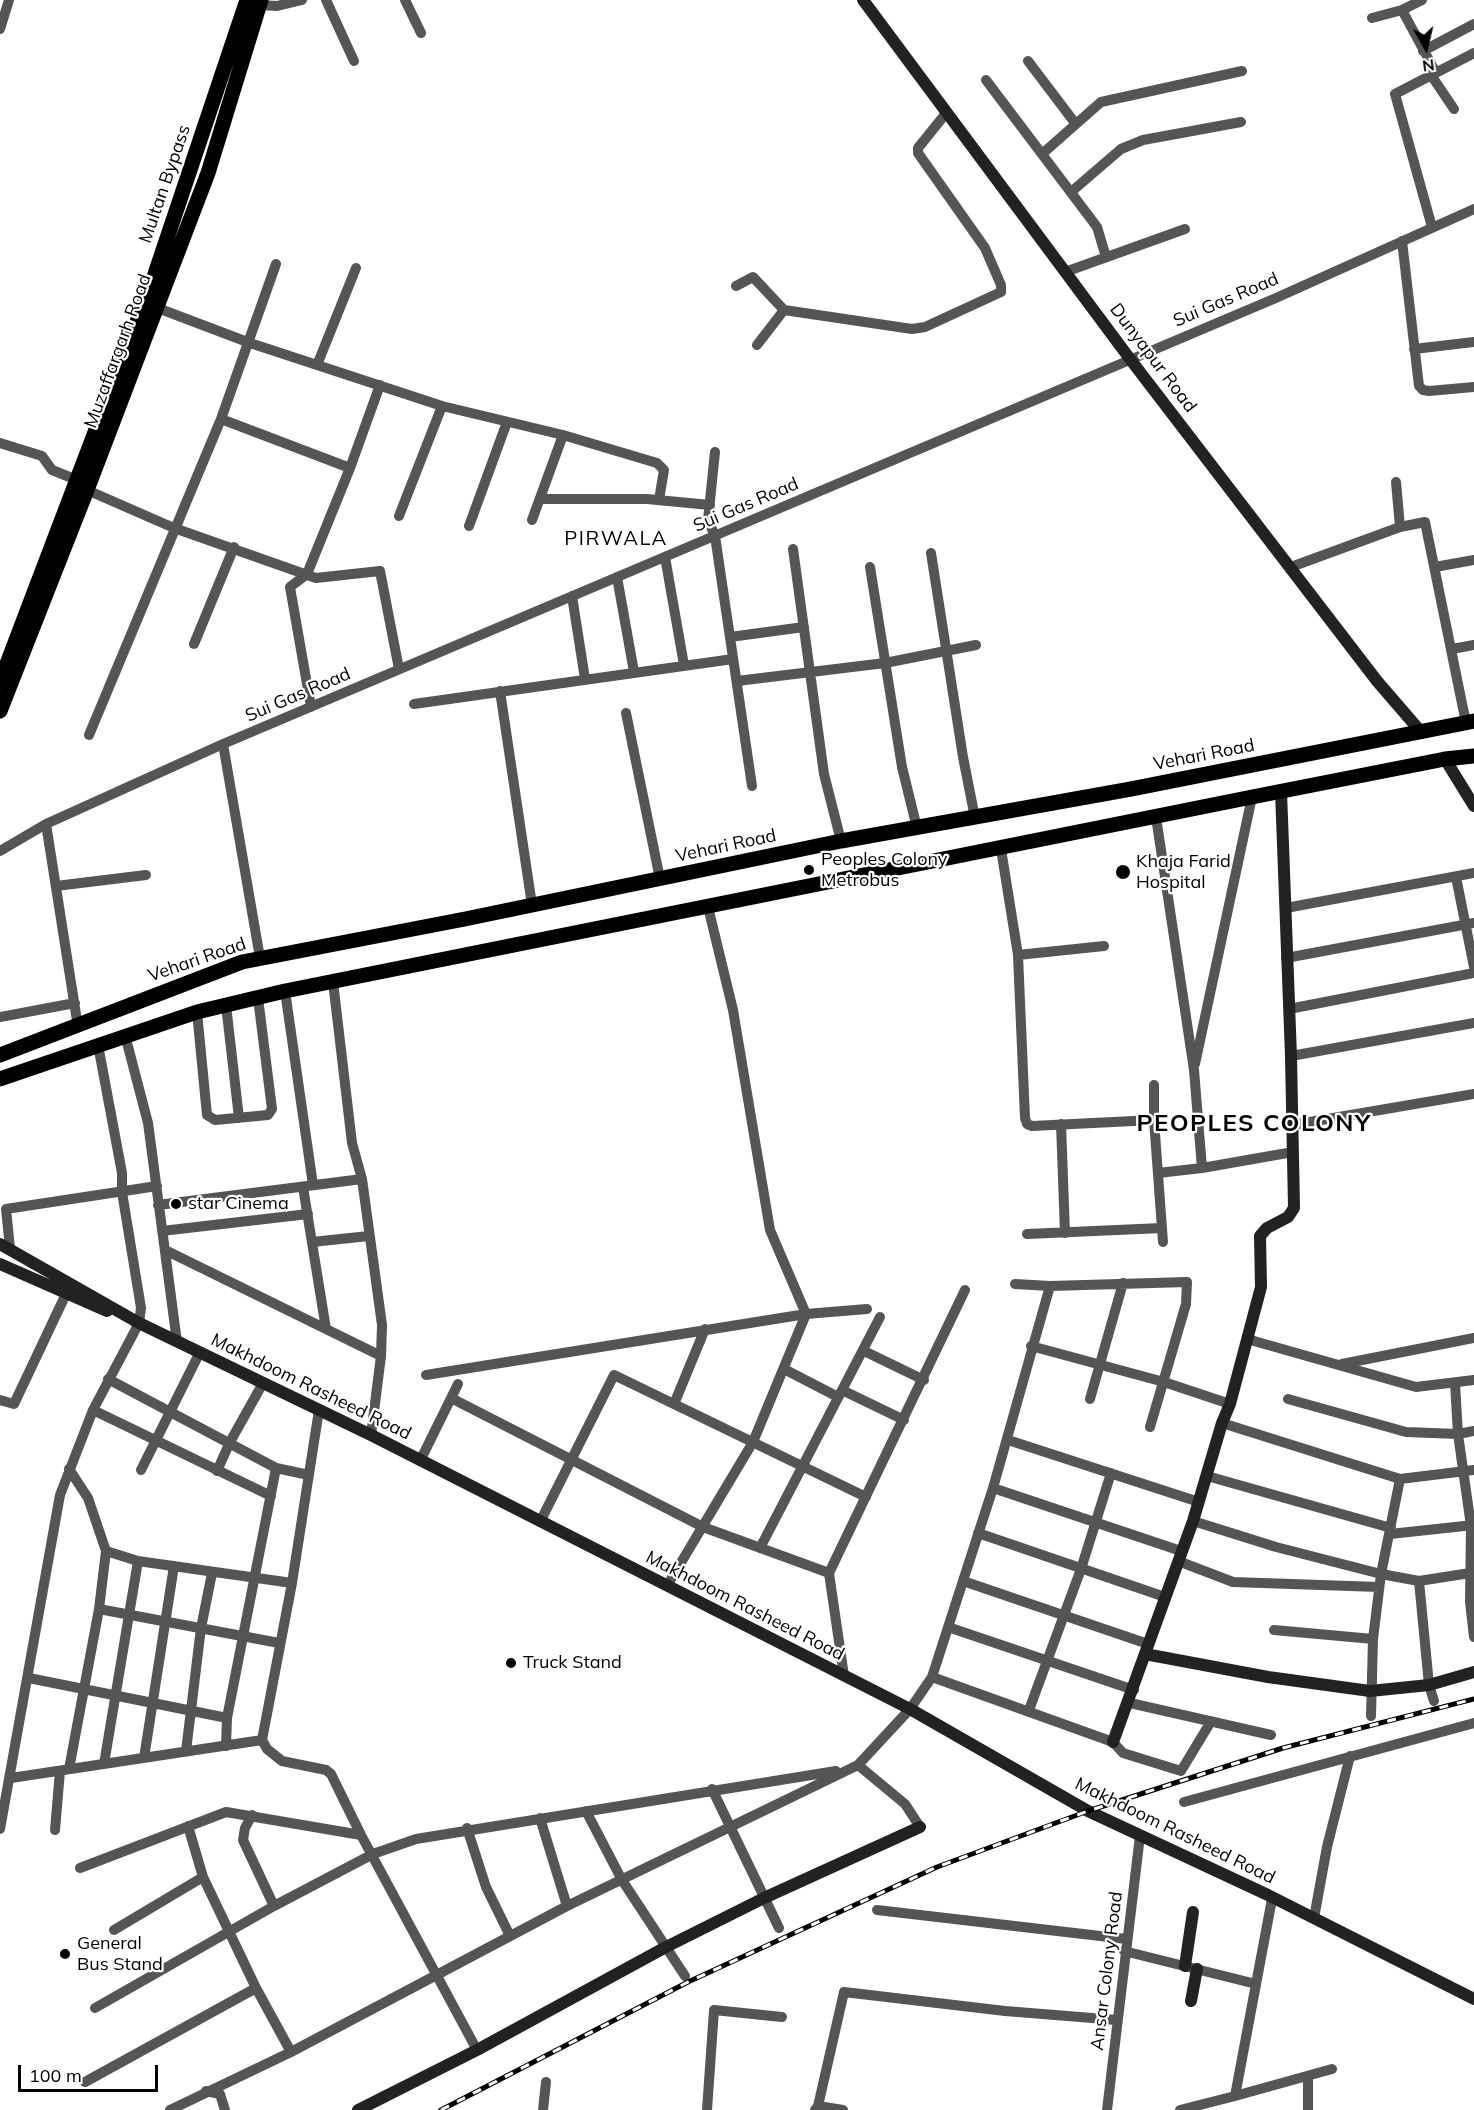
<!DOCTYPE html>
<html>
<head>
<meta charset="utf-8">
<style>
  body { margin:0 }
  #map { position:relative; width:1474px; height:2110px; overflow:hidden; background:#fff; font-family:Mulish,sans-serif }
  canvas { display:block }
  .north { position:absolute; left:1396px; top:18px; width:60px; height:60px; -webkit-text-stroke:4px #fff; paint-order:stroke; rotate:172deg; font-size:16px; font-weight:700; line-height:24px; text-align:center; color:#000 }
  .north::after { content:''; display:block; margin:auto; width:21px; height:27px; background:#000; clip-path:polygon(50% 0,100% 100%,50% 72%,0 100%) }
  .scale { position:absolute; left:18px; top:2065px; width:140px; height:27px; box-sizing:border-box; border:3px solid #000; border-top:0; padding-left:8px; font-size:18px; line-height:21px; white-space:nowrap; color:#000; -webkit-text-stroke:4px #fff; paint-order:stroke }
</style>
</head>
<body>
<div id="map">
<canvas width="1474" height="2110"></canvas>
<div class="north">N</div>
<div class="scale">100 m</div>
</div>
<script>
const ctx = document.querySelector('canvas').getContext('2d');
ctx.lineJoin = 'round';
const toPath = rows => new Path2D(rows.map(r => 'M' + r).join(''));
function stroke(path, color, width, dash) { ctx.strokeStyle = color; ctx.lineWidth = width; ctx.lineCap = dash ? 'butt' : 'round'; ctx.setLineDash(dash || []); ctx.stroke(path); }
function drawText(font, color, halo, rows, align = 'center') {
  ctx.font = font + ' Mulish,sans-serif'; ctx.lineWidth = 4.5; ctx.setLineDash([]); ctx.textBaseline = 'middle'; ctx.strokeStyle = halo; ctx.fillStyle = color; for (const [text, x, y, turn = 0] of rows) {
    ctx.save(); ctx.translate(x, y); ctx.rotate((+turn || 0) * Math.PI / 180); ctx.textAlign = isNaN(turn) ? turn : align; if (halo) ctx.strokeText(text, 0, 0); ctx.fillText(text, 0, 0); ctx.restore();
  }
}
const street = toPath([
  [326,0,354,61],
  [405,0,421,33],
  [260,5,277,6,302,0],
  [1402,10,1436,73],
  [1372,18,1402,10,1422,0],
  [0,29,9,0],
  [1423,51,1474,24],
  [1028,61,1075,123],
  [1431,75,1454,109],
  [986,80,1097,227,1106,257],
  [1042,154,1101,102,1242,71],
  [1071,192,1121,149,1143,140,1241,122],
  [1432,227,1395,94,1474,53],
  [1402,241,1419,386,1423,390,1429,391,1474,387],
  [1065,272,1185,229],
  [736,286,753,277,784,310,912,329,925,327,1001,292,1001,285,985,248,918,153,918,148,947,112],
  [155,307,250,343,442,406,563,435,657,463,664,470,659,500],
  [757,345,784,310],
  [1414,349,1474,342],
  [317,365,356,268],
  [221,419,350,468],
  [0,443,42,456,52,470,77,480],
  [715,452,708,520,715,536,752,786],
  [1396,482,1400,527],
  [87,490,174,528,316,578,380,571,399,669],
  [540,499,647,499,710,505],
  [399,516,442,406],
  [532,520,563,435],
  [469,526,507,422],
  [793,549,824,774,841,841],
  [931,553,963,757,975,818],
  [665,557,684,665],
  [870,567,902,767,917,828],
  [1291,567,1400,527,1425,522,1466,723],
  [1435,567,1474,560],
  [617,577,634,672],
  [572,596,585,679],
  [730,637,804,627],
  [194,644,234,547],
  [1452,649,1474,645],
  [737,681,885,663,976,645],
  [500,691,532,905],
  [414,704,733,659],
  [311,707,290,587,307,574,350,468,380,385],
  [626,713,660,879],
  [89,735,221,419,276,264],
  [223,744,260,958],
  [1156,817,1194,1070,1202,1168,1293,1152],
  [46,824,78,1027],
  [1001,849,1018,955,1025,1118,1027,1124,1032,1126,1154,1120],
  [0,851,46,824,223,744,1276,298,1474,209],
  [1456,877,1474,967],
  [56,886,146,875],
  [1286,908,1474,873],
  [1018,955,1104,946],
  [1286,958,1474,923],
  [333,982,352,1143,362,1179,382,1325,381,1356,371,1435],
  [285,991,313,1185],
  [226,1005,239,1118],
  [1289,1009,1474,973],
  [197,1012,207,1115,215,1120,268,1115,272,1109,258,998],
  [0,1017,75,1003],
  [125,1035,148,1123,177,1342],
  [1291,1056,1474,1023],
  [1195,1064,1252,797],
  [1154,1085,1154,1120,1163,1242],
  [1061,1124,1065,1233],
  [1292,1125,1474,1094],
  [1158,1173,1202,1168],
  [303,1187,326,1329],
  [158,1205,362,1179],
  [162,1231,308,1214],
  [1027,1234,1162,1228],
  [312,1242,369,1236],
  [10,1248,6,1209,157,1186],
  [165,1250,381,1356],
  [1015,1284,1050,1286,1187,1282,1186,1304,1150,1427],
  [1247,1339,1416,1387,1474,1380],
  [1031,1346,1164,1382,1230,1404],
  [864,1351,924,1380],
  [1342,1364,1474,1338],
  [784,1369,838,1397],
  [426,1375,806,1314,867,1309],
  [108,1379,276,1468,309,1475],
  [1455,1383,1458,1434,1471,1526,1470,1602,1474,1637],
  [842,1390,904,1420],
  [451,1398,703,1527,829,1573,965,1290],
  [1090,1399,1123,1283],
  [1288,1399,1406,1432,1458,1434,1474,1431],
  [0,1400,14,1404,66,1294],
  [674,1404,705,1329],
  [93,1410,271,1496],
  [319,1410,292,1583,262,1740,267,1749,282,1761,326,1770,331,1774,361,1835],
  [1222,1423,1400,1479,1474,1470],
  [1008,1440,1199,1502],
  [420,1461,458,1384],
  [141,1470,200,1352],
  [217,1471,230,1442,263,1383],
  [1207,1476,1391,1528],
  [993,1488,1181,1551],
  [1193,1521,1276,1547,1381,1574,1419,1581,1470,1573],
  [540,1522,614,1375,866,1497],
  [978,1533,1165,1597],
  [1390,1534,1474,1525],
  [760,1548,880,1317],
  [106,1551,138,1561,292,1583],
  [1178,1561,1233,1582,1379,1587],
  [829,1573,844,1676],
  [963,1581,1148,1644],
  [1419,1581,1429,1685,1434,1701],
  [667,1586,753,1442,806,1314,770,1230,733,1010,708,907],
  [99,1609,279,1643],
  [948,1627,1134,1690],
  [1274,1630,1373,1639],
  [932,1677,1113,1742,1123,1753,1181,1771,1210,1723],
  [29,1678,227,1718],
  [1130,1703,1271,1735],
  [1029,1710,1081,1569,1111,1473],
  [1371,1716,1373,1639,1381,1574,1400,1479],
  [226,1746,227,1718,276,1468],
  [186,1751,201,1628,212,1573],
  [144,1758,174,1566],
  [104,1764,138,1561],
  [858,1765,905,1804,920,1827],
  [69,1769,99,1609,106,1551,88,1498,69,1469],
  [11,1778,262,1740],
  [712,1789,779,1928],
  [1184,1802,1474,1723],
  [586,1811,622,1880,685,1976],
  [252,1815,245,1828,243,1840,274,1906],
  [540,1818,567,1906],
  [188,1826,203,1877,256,1988,291,2052],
  [467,1828,486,1887,510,1936],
  [0,1829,60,1495,93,1410,139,1323,141,1308,122,1192,122,1173,98,1045],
  [55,1830,60,1771],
  [80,1868,226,1812,361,1835,477,2050],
  [877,1910,1126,1939],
  [1314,1918,1327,1847,1350,1756],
  [114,1930,203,1877],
  [1124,1951,1256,1984],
  [95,2008,274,1906,373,1854,416,1839,836,1771],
  [1308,2076,1308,2110],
  [85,2082,256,1988],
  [206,2091,220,2094,225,2110],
  [1235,2096,1332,2069],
  [818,2106,844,1992,1005,2011,1117,2020],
  [170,2110,291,2052,567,1906,858,1765,910,1709,932,1677,993,1488,1050,1286],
  [543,2110,546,2082],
  [707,2110,714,2010,782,2017],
  [815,2110,818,2106,843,2110],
  [1107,2110,1140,1836],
  [1180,2110,1235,2096,1272,1899]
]);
const secondary = toPath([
  [863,0,1130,359,1377,681,1421,732],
  [1445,759,1474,806],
  [0,1244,139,1323,371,1435,910,1709,1088,1811,1268,1895,1474,1999],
  [0,1264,107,1311],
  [1145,1654,1268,1677,1370,1691,1429,1685,1474,1672],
  [1113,1742,1193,1521,1222,1423,1230,1404,1261,1287,1260,1236,1267,1228,1288,1217,1294,1208,1291,1056,1281,792],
  [1185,1966,1193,1912],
  [1191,2001,1197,1969],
  [358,2110,477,2050,666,1947,764,1898,920,1827]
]);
const primary = toPath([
  [0,682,154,277,247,0],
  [0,711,87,490,208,173,261,0],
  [0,1055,242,962,465,919,841,841,1131,789,1474,721],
  [0,1079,197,1012,285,991,1252,797,1445,759,1474,756]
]);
const rail = toPath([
  [441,2110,688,1982,937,1867,1088,1811,1283,1748,1474,1699]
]);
const markers = [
  [809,870,6,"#000"],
  [1123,872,8,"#000"],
  [176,1204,6,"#000"],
  [511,1663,6,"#000"],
  [65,1954,6,"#000"]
];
const streetNames = [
  ["Multan Bypass",165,184,-71],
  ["Sui Gas Road",1226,300,-23],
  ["Muzaffargarh Road",118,351,-70],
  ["Dunyapur Road",1153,358,53],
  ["Sui Gas Road",746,505,-23],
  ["Sui Gas Road",298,695,-23],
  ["Vehari Road",1204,755,-11],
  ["Vehari Road",726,846,-12],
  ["Vehari Road",197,960,-19],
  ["Makhdoom Rasheed Road",311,1387,26],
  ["Makhdoom Rasheed Road",745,1606,27],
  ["Makhdoom Rasheed Road",1175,1831,26],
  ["Ansar Colony Road",1107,1971,-83]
];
const poiNames = [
  ["Peoples Colony",821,860],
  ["Metrobus",821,881],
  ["Khaja Farid",1136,862],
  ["Hospital",1136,883],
  ["star Cinema",188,1204],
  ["Truck Stand",523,1663],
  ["General",77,1944],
  ["Bus Stand",77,1965]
];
const neighbourhoodNames = [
  ["PIRWALA",616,539]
];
const districtNames = [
  ["PEOPLES COLONY",1254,1124]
];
stroke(street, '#555', 10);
stroke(secondary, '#222', 12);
stroke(primary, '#000', 15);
stroke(rail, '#000', 5);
stroke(rail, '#fff', 3, [9]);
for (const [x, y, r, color] of markers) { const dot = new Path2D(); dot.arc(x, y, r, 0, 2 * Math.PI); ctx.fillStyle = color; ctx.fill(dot); stroke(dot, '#fff', 2); }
drawText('18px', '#000', '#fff', streetNames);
drawText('18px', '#000', '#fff', poiNames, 'left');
ctx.letterSpacing = '1.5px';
drawText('20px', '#000', '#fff', neighbourhoodNames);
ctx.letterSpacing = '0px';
ctx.letterSpacing = '1.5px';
drawText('bold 24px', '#000', '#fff', districtNames);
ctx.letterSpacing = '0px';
</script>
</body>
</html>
